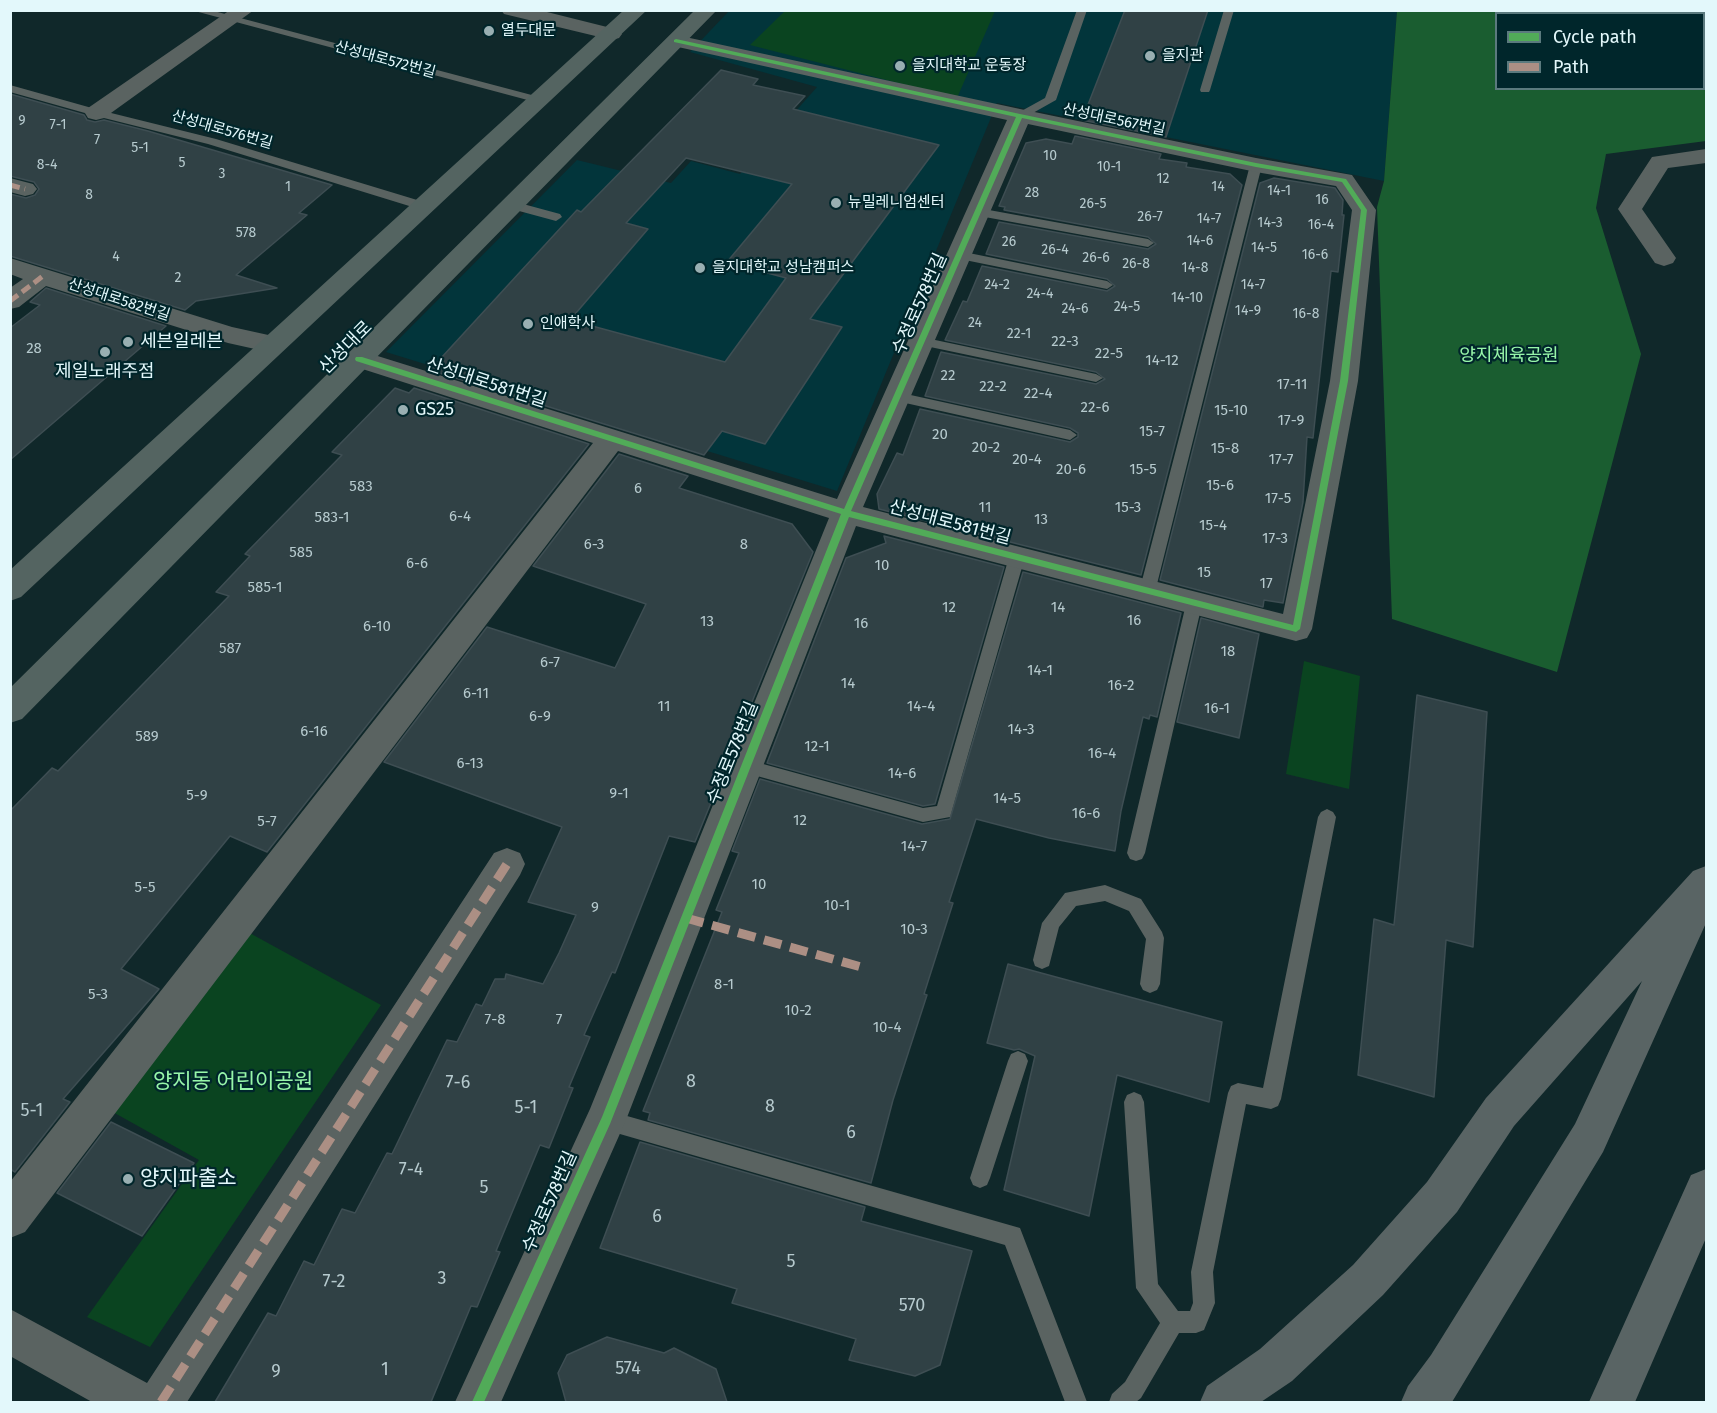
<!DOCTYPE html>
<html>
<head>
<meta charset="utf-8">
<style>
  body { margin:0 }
  #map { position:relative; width:1717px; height:1413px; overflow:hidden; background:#10282a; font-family:"Fira Sans",sans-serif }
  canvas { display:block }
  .frame { position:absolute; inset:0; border:12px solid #e3f8fb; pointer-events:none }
  .legend { position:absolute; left:1495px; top:12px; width:210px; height:78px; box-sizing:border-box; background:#00262b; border:2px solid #5b7a7e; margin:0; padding:8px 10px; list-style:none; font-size:18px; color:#e3f8fb }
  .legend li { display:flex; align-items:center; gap:12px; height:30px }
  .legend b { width:30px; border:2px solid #5b7a7e }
</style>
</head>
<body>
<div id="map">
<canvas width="1717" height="1413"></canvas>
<div class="frame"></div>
<ul class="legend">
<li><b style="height:8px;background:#51ab58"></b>Cycle path</li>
<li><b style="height:8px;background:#ac8f84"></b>Path</li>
</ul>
</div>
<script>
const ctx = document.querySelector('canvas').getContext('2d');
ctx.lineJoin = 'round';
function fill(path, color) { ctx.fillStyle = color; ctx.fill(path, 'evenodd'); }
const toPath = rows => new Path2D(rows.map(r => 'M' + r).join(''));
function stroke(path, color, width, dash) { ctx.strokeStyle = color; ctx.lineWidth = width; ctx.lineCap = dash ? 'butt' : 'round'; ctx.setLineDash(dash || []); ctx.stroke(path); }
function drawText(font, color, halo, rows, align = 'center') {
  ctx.font = font + ' "Fira Sans","Noto Sans KR",sans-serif'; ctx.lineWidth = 4.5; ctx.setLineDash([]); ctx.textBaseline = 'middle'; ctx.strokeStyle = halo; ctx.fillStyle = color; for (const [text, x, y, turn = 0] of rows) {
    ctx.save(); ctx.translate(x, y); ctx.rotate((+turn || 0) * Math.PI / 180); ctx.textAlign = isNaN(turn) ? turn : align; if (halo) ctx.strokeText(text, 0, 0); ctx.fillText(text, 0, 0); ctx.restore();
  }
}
const built = toPath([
  [729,11,1397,11,1384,181,997,103,837,491,386,352,577,160,671,183,691,161,740,174,817,87,690,52]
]);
const green = toPath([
  [785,11,995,11,957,98,750,45],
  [1304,661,1360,676,1349,789,1286,774],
  [246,931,381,1005,150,1347,87,1317,199,1160,111,1111]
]);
const forest = toPath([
  [1397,11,1706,11,1706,141,1606,154,1596,208,1641,354,1557,672,1392,619,1377,207,1384,181],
  [1496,14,1704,14,1704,88,1496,88]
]);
const building = toPath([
  [1125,10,1208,10,1166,137,1082,120,1125,10],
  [721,70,758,79,753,85,805,96,793,109,939,145,810,319,842,327,765,444,722,431,704,455,430,370,577,210,581,212,721,70],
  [686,158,792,184,727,262,786,278,725,362,570,320,648,229,626,223,686,158],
  [10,94,84,115,87,120,95,122,104,120,148,131,332,185,299,213,307,215,236,275,277,288,196,301,185,310,10,256,10,194,26,198,35,195,39,189,34,182,10,176,10,94],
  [1075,136,1161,154,1159,159,1187,163,1186,167,1230,174,1242,185,1141,575,879,509,877,494,897,453,903,455,920,409,1070,442,1078,437,1078,433,1070,428,925,396,941,352,1096,384,1105,379,1096,372,945,340,963,301,967,302,982,266,1107,291,1115,286,1107,279,986,254,999,222,1148,249,1156,244,1148,237,1004,210,1005,207,999,206,1026,143,1046,139,1072,144,1075,136],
  [1274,178,1335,188,1343,200,1342,215,1344,215,1338,272,1331,271,1313,438,1307,437,1303,502,1283,603,1264,600,1263,607,1160,580,1260,183,1274,178],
  [46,288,166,326,10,460,10,328,40,305,30,302,46,288],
  [395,388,409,393,414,388,589,444,267,852,230,836,121,969,159,989,63,1099,70,1102,15,1172,10,1169,10,811,52,768,58,771,229,596,216,592,250,556,245,554,342,455,332,452,395,388],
  [619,454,688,476,679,488,792,524,813,552,695,842,669,836,615,973,612,972,584,1035,590,1037,569,1087,573,1088,549,1148,540,1145,496,1251,500,1252,477,1307,471,1306,431,1402,215,1402,268,1313,276,1316,304,1261,314,1265,342,1209,355,1213,387,1153,392,1154,447,1040,457,1042,476,1004,482,1006,495,979,505,979,506,974,543,984,559,953,576,915,528,902,562,827,384,762,487,627,615,668,646,604,533,566,619,454],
  [884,536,1004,567,935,804,923,806,767,763,846,558,886,543,884,536],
  [1023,572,1181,613,1157,717,1150,715,1149,719,1143,717,1121,811,1115,851,1049,838,976,819,949,902,953,903,924,994,927,995,893,1100,871,1183,648,1120,650,1113,643,1111,722,912,716,910,739,853,732,851,760,779,922,824,950,819,1023,572],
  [1201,618,1259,634,1239,738,1177,722,1201,618],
  [1417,695,1487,712,1473,947,1446,940,1434,1097,1358,1075,1374,919,1394,925,1417,695],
  [1008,964,1222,1022,1209,1102,1117,1075,1089,1216,1004,1190,1035,1056,1019,1049,1014,1050,987,1043,1008,964],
  [111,1122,194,1163,142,1236,57,1193,111,1122],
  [640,1142,865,1207,861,1221,972,1251,940,1365,915,1376,849,1360,856,1339,732,1303,737,1289,600,1248,640,1142],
  [607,1337,664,1353,674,1348,716,1369,727,1402,566,1402,558,1373,567,1355,607,1337]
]);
const lane = toPath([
  [191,10,210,10,543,98,545,100,543,102,535,102,191,10],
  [1077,10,1087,10,1056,100,1024,118,1016,118,1016,114,1045,98,1077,10],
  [1224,10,1234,10,1210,90,1209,92,1201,92,1200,90,1224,10],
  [10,85,99,110,216,139,427,203,429,206,423,210,419,209,208,144,92,115,10,92,10,85],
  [1256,162,1262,165,1155,592,1152,596,1147,598,1142,596,1139,592,1250,165,1256,162],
  [512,201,560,214,562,217,556,221,508,208,506,205,512,201],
  [978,208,1148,239,1154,243,1148,247,974,215,972,212,978,208],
  [959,251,1107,281,1113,285,1107,289,955,258,953,255,959,251],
  [921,337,1096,374,1103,378,1096,382,916,344,914,341,921,337],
  [897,392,1070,430,1077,435,1070,440,892,400,890,397,897,392],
  [1017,551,1022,553,1025,557,950,817,923,822,739,771,736,766,739,761,745,759,923,808,937,806,1009,557,1012,553,1017,551],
  [1194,598,1200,600,1202,604,1145,853,1142,859,1136,861,1130,859,1127,853,1186,604,1188,600,1194,598],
  [1327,809,1333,812,1336,817,1281,1099,1278,1106,1271,1109,1246,1104,1213,1272,1215,1303,1204,1330,1196,1333,1179,1333,1141,1398,1136,1402,1109,1402,1112,1394,1125,1382,1160,1323,1136,1288,1124,1102,1127,1095,1134,1092,1141,1095,1144,1102,1158,1284,1178,1311,1190,1311,1193,1303,1191,1272,1228,1093,1231,1086,1238,1083,1263,1088,1318,817,1321,812,1327,809],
  [1105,885,1141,899,1162,932,1164,938,1160,984,1157,990,1150,993,1143,990,1140,984,1146,939,1129,911,1105,901,1076,906,1059,927,1049,966,1042,969,1035,966,1033,960,1042,923,1065,893,1105,885],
  [1018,1051,1025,1054,1028,1061,990,1178,987,1185,980,1188,973,1185,970,1178,1008,1061,1011,1054,1018,1051],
  [606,1110,1020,1228,1087,1402,1065,1402,1005,1245,606,1130,599,1127,596,1120,599,1113,606,1110]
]);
const street = toPath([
  [230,10,254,10,104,118,96,120,88,118,85,113,88,108,230,10],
  [501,10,539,10,619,30,622,34,619,38,612,40,504,14,501,10],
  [676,35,1020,109,1256,158,1352,175,1376,210,1358,381,1312,629,1307,638,1296,641,856,526,626,1120,501,1402,455,1402,590,1109,829,518,618,451,25,1232,10,1238,10,1182,593,443,350,365,346,359,350,353,359,350,368,353,837,499,1007,120,669,45,666,41,669,37,676,35],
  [1028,124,1256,172,1336,186,1352,210,1330,381,1283,614,863,507,1028,124],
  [1706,149,1706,163,1668,168,1642,209,1676,258,1673,263,1664,266,1655,263,1618,209,1652,157,1706,149],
  [10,178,33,184,37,189,33,194,25,196,10,192,10,178],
  [10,258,232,327,282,338,286,344,282,350,273,353,228,343,46,286,19,307,10,309,10,288,23,279,10,274,10,258],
  [507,848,520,853,525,864,520,875,187,1402,92,1402,10,1356,10,1309,147,1383,494,853,507,848]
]);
const secondary = toPath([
  [1706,866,1706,923,1603,1152,1452,1402,1401,1402,1408,1386,1431,1355,1575,1124,1642,981,1514,1126,1457,1212,1383,1295,1292,1381,1261,1402,1200,1402,1207,1386,1260,1349,1353,1265,1427,1182,1486,1098,1693,871,1706,866],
  [1706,1169,1706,1238,1635,1402,1589,1402,1691,1175,1706,1169]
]);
const primary = toPath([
  [624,10,647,10,21,597,10,601,10,570,624,10],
  [695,10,717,10,22,719,10,723,10,688,695,10]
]);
const quietFar1 = toPath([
  [10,185,25,189],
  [10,301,43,276]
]);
const quiet = toPath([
  [686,918,861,967],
  [161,1402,507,864]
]);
const cycleway = toPath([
  [676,39,1020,114,1256,163,1346,179,1367,210,1348,381,1300,629,1296,632,849,517,610,1124,484,1402,472,1402,602,1117,841,514,356,361,355,359,356,357,362,357,844,509,1016,117,674,42,674,40,676,39],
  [1022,118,1256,167,1342,182,1361,210,1340,381,1293,625,851,511,1022,118]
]);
const markers = [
  [489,31,6,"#99afb2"],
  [1150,56,6,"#99afb2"],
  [900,66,6,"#99afb2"],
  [836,203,6,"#99afb2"],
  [700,268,6,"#99afb2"],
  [528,324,6,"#99afb2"],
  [128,342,6,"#99afb2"],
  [105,352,6,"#99afb2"],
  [403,410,6,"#99afb2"],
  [128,1179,6,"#99afb2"]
];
const farNumbernames = [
  ["9",22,121],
  ["7-1",58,125],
  ["7",97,140],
  ["5-1",140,148],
  ["10",1050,156],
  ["5",182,163],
  ["8-4",47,165],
  ["10-1",1109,167],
  ["3",222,174],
  ["12",1163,179],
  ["1",288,187],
  ["14",1218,187],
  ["14-1",1279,191],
  ["28",1032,193],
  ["8",89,195],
  ["16",1322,200],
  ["26-5",1093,204],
  ["26-7",1150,217],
  ["14-7",1209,219],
  ["14-3",1270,223],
  ["16-4",1321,225],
  ["578",246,233],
  ["14-6",1200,241],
  ["26",1009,242],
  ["14-5",1264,248],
  ["26-4",1055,250],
  ["16-6",1315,255],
  ["4",116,257],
  ["26-6",1096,258],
  ["26-8",1136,264],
  ["14-8",1195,268],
  ["2",178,278],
  ["24-2",997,285],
  ["14-7",1253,285],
  ["24-4",1040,294],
  ["14-10",1187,298],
  ["24-5",1127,307],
  ["24-6",1075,309],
  ["14-9",1248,311],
  ["16-8",1306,314],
  ["24",975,323],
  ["22-1",1019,334]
];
const farPoinames = [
  ["열두대문",501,31],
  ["을지관",1162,56],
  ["을지대학교 운동장",912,66],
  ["뉴밀레니엄센터",848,203],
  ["을지대학교 성남캠퍼스",712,268],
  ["인애학사",540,324]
];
const farStreetnames = [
  ["산성대로572번길",385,60,15],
  ["산성대로567번길",1114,120,12],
  ["산성대로576번길",222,130,16],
  ["산성대로582번길",119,300,18]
];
const numberNames = [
  ["22-3",1065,342],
  ["28",34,349],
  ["22-5",1109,354],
  ["14-12",1162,361],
  ["22",948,376],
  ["17-11",1292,385],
  ["22-2",993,387],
  ["22-4",1038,394],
  ["22-6",1095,408],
  ["15-10",1231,411],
  ["17-9",1291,421],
  ["15-7",1152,432],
  ["20",940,435],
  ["20-2",986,448],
  ["15-8",1225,449],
  ["20-4",1027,460],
  ["17-7",1281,460],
  ["20-6",1071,470],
  ["15-5",1143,470],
  ["15-6",1220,486],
  ["583",361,487],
  ["6",638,489],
  ["17-5",1278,499],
  ["11",985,508],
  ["15-3",1128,508],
  ["6-4",460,517],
  ["583-1",332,518],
  ["13",1041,520],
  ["15-4",1213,526],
  ["17-3",1275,539],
  ["6-3",594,545],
  ["8",744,545],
  ["585",301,553],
  ["6-6",417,564],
  ["10",882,566],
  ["15",1204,573],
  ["17",1266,584],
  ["585-1",265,588],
  ["12",949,608],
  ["14",1058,608],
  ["16",1134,621],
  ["13",707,622],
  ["16",861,624],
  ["6-10",377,627],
  ["587",230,649],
  ["18",1228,652],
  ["6-7",550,663],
  ["14-1",1040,671],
  ["14",848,684],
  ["16-2",1121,686],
  ["6-11",476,694],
  ["11",664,707],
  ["14-4",921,707],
  ["16-1",1217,709],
  ["6-9",540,717],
  ["14-3",1021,730],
  ["6-16",314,732],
  ["589",147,737],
  ["12-1",817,747],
  ["16-4",1102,754],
  ["6-13",470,764],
  ["14-6",902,774],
  ["9-1",619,794],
  ["5-9",197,796],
  ["14-5",1007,799],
  ["16-6",1086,814],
  ["12",800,821],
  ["5-7",267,822],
  ["14-7",914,847],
  ["10",759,885],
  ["5-5",145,888],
  ["10-1",837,906],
  ["9",595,908],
  ["10-3",914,930],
  ["8-1",724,985],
  ["5-3",98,995],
  ["10-2",798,1011],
  ["7-8",495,1020],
  ["7",559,1020],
  ["10-4",887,1028]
];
const streetNames = [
  ["수정로578번길",920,304,-66],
  ["산성대로",346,348,-45],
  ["산성대로581번길",486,383,18],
  ["산성대로581번길",950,523,15],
  ["수정로578번길",733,753,-68],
  ["수정로578번길",550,1202,-66]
];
const poiNames = [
  ["세븐일레븐",140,342],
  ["제일노래주점",105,372,"center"],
  ["GS25",415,410]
];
const parkNames = [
  ["양지체육공원",1509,356]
];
const nearNumbernames = [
  ["8",691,1082],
  ["7-6",458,1083],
  ["8",770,1107],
  ["5-1",526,1108],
  ["5-1",32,1111],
  ["6",851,1133],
  ["7-4",411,1170],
  ["5",484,1188],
  ["6",657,1217],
  ["5",791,1262],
  ["3",442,1279],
  ["7-2",334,1282],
  ["570",912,1306],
  ["574",628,1369],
  ["1",385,1370],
  ["9",276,1372]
];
const nearParknames = [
  ["양지동 어린이공원",233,1082]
];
const nearPoinames = [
  ["양지파출소",140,1179]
];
fill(built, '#02353b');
fill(green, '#0a4420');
fill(forest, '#1a5d30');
fill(building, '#304145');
stroke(building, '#3e4e53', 1.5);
fill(lane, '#5a6361');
fill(street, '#5a6361');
fill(secondary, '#596464');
fill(primary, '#546461');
stroke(quietFar1, '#ac8f84', 5, [10, 5]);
stroke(quiet, '#ac8f84', 9, [18, 9]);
fill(cycleway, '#51ab58');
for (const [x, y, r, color] of markers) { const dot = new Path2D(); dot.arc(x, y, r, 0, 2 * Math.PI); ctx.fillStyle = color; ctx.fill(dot); stroke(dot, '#00262b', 2); }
drawText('14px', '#b6cace', null, farNumbernames);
drawText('15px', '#e3f8fb', '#00262b', farPoinames, 'left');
drawText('15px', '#e3f8fb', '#00262b', farStreetnames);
drawText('15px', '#b6cace', null, numberNames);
drawText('18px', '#e3f8fb', '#00262b', streetNames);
drawText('18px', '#e3f8fb', '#00262b', poiNames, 'left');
drawText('18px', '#97f6a9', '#00262b', parkNames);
drawText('18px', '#b6cace', null, nearNumbernames);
drawText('21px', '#97f6a9', '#00262b', nearParknames);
drawText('21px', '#e3f8fb', '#00262b', nearPoinames, 'left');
</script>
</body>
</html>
